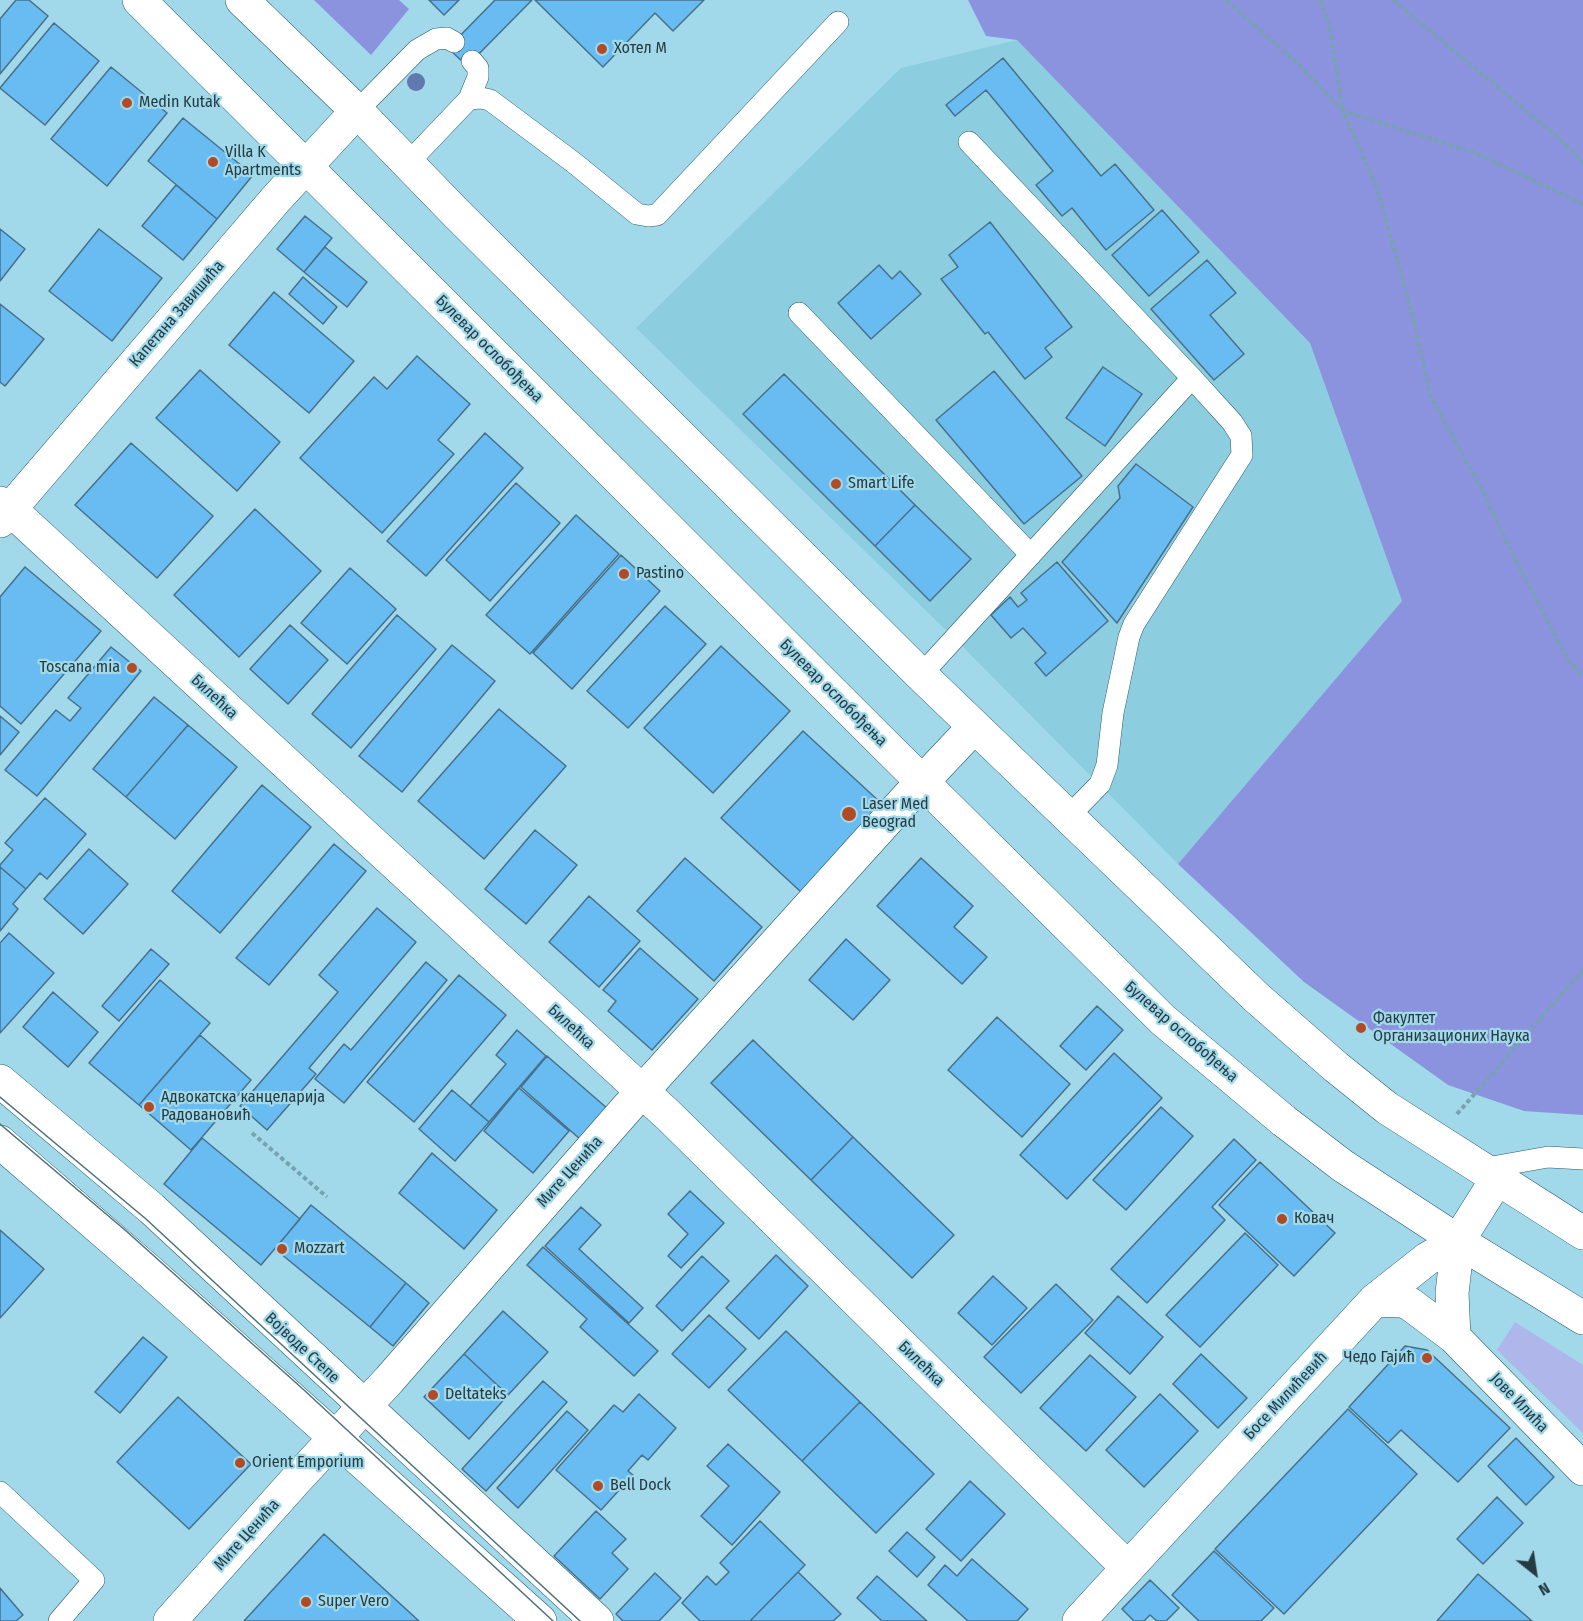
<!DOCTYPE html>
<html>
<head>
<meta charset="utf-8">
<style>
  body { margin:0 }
  #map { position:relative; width:1583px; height:1621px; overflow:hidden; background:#a1d9ea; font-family:"Fira Sans Condensed",sans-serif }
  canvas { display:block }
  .north { position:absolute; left:1505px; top:1543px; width:60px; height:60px; -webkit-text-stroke:4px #a1d9ea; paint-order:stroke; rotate:150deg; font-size:16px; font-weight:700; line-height:24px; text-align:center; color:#253b42 }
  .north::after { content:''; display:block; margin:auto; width:21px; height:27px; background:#253b42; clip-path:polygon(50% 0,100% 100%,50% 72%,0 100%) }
</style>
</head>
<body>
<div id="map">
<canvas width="1583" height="1621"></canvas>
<div class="north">N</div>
</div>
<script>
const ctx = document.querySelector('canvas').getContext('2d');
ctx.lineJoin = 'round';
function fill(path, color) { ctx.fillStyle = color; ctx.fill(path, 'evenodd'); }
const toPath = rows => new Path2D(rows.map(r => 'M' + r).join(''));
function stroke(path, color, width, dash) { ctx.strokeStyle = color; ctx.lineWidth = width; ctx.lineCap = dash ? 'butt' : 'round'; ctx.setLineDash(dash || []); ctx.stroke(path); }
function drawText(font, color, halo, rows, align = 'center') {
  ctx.font = font + ' "Fira Sans Condensed",sans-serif'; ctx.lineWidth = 4.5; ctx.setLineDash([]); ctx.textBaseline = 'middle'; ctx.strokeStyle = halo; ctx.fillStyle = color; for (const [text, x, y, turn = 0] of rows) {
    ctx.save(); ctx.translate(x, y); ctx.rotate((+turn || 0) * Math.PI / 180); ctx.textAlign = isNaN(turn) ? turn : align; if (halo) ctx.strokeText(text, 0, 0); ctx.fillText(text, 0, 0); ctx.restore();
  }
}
const built = toPath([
  [1017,40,1310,343,1402,601,1178,864,955,639,636,328,901,68]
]);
const green = toPath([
  [1515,1322,1583,1365,1583,1433,1497,1350]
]);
const forest = toPath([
  [314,0,399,0,409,9,371,55],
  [968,0,1583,0,1583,1115,1524,1111,1448,1085,1304,982,1178,864,1402,601,1310,343,1017,40,986,36]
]);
const building = toPath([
  [16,0,29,0,48,16,0,74,0,19,16,0],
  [429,0,459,0,444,15,429,0],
  [495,0,532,0,467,66,448,48,495,0],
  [535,0,704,0,673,31,655,13,603,67,535,0],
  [54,23,99,61,45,125,0,88,54,23],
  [1003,58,1101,176,1115,164,1154,210,1106,250,1072,208,1062,216,1036,185,1053,171,986,90,955,116,946,105,1003,58],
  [111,67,167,113,107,186,51,139,111,67],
  [183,118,253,175,217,219,148,161,183,118],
  [176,185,217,219,183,260,142,226,176,185],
  [1162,210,1199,252,1149,296,1112,255,1162,210],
  [305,216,332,238,304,272,277,249,305,216],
  [990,222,1072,327,1045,348,1052,357,1025,379,988,332,985,334,941,279,958,267,949,255,990,222],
  [0,229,25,249,0,281,0,229],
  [99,229,162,278,112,341,49,291,99,229],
  [325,247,367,282,347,307,304,272,325,247],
  [1207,260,1236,293,1210,315,1244,354,1214,380,1151,309,1207,260],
  [879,265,892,279,900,271,921,294,871,339,838,303,879,265],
  [303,277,337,307,323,324,289,294,303,277],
  [274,292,354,361,309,413,229,345,274,292],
  [0,304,44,339,5,386,0,382,0,304],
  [417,356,470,404,438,440,454,454,382,533,300,458,374,377,387,389,417,356],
  [1103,367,1142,394,1105,446,1066,418,1103,367],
  [200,370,280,442,237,491,156,418,200,370],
  [994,371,1082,476,1024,524,936,420,994,371],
  [784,374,915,505,875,546,743,414,784,374],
  [485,433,523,468,426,576,387,541,485,433],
  [131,443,213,516,157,578,75,505,131,443],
  [1136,464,1193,507,1117,623,1062,562,1120,498,1118,486,1136,464],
  [516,483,560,523,490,601,446,560,516,483],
  [915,505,971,559,930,601,875,546,915,505],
  [255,509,321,571,239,657,174,595,255,509],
  [576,515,619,554,530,654,486,615,576,515],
  [621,555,660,591,572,689,533,653,621,555],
  [1057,562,1108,621,1046,676,1035,663,1046,653,1023,628,1011,638,991,615,1010,597,1018,607,1027,600,1021,593,1057,562],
  [25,567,101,631,21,724,0,706,0,597,25,567],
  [350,568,396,609,347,664,301,623,350,568],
  [665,606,706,644,628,728,587,691,665,606],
  [397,615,436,649,351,748,312,714,397,615],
  [290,625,328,660,288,704,250,669,290,625],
  [452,645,495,681,402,792,359,756,452,645],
  [721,646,790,711,713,793,644,728,721,646],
  [111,647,141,671,37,796,5,770,56,710,70,721,81,708,68,698,111,647],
  [154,697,188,725,126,797,93,769,154,697],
  [499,709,566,766,484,859,418,801,499,709],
  [0,716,19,732,0,755,0,716],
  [188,725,237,767,175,839,126,797,188,725],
  [803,731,882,804,801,892,721,818,803,731],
  [262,785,311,827,220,933,172,891,262,785],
  [45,798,86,834,47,879,40,873,26,889,0,867,0,865,13,850,5,843,45,798],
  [535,830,577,865,526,924,485,889,535,830],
  [334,844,366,871,269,985,236,958,334,844],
  [89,849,128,884,83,934,44,899,89,849],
  [685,858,762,927,714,981,637,911,685,858],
  [921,858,973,906,954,927,987,957,962,984,877,906,921,858],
  [0,867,26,889,13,904,18,909,0,931,0,867],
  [589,896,640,941,599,987,549,942,589,896],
  [377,908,416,942,309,1068,316,1074,267,1130,240,1106,338,992,319,975,377,908],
  [9,933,54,973,0,1033,0,943,9,933],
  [846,939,890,980,853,1020,809,980,846,939],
  [640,948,698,999,652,1050,608,1011,616,1001,603,990,640,948],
  [151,949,169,964,119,1021,102,1006,151,949],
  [426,962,447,980,344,1103,315,1079,344,1044,351,1050,426,962],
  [459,975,506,1015,414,1122,367,1082,459,975],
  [160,980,210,1023,139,1105,89,1063,160,980],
  [53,992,98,1032,68,1067,23,1027,53,992],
  [1097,1006,1123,1030,1086,1070,1060,1046,1097,1006],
  [997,1017,1070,1084,1022,1137,948,1070,997,1017],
  [517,1030,546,1056,489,1122,470,1106,506,1064,496,1055,517,1030],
  [200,1035,251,1080,191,1150,139,1105,200,1035],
  [753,1040,853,1137,811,1180,711,1083,753,1040],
  [1114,1053,1162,1098,1067,1199,1020,1155,1114,1053],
  [547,1056,608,1109,581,1140,521,1087,547,1056],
  [519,1088,569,1131,533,1173,484,1131,519,1088],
  [452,1090,489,1122,455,1161,419,1129,452,1090],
  [1161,1107,1193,1136,1126,1210,1093,1180,1161,1107],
  [853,1137,954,1235,912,1278,811,1180,853,1137],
  [202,1138,300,1219,261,1265,164,1184,202,1138],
  [1234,1139,1256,1160,1212,1207,1225,1220,1147,1303,1111,1269,1234,1139],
  [432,1153,497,1210,464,1249,399,1193,432,1153],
  [1260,1162,1335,1233,1294,1276,1219,1205,1260,1162],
  [690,1191,724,1223,681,1268,668,1256,688,1234,668,1214,690,1191],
  [311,1205,406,1283,370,1327,275,1249,311,1205],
  [581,1207,601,1225,579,1249,643,1308,629,1323,545,1246,581,1207],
  [0,1230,44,1269,0,1318,0,1230],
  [1245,1233,1278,1265,1200,1347,1166,1315,1245,1233],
  [543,1247,658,1351,634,1376,580,1327,587,1319,527,1265,543,1247],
  [776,1255,808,1286,759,1339,726,1308,776,1255],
  [702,1256,729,1281,682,1331,656,1306,702,1256],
  [993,1276,1027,1308,992,1345,958,1313,993,1276],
  [406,1283,429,1303,393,1346,370,1327,406,1283],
  [1056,1284,1093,1320,1021,1393,984,1357,1056,1284],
  [1118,1296,1163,1337,1130,1374,1085,1333,1118,1296],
  [503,1311,548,1352,508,1395,464,1354,503,1311],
  [709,1315,746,1349,709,1388,672,1354,709,1315],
  [786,1331,860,1402,802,1461,728,1390,786,1331],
  [143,1337,167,1357,120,1413,95,1392,143,1337],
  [1405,1346,1427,1350,1510,1428,1458,1482,1401,1430,1388,1443,1349,1407,1405,1346],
  [464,1354,508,1395,469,1439,424,1397,464,1354],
  [1201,1354,1247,1398,1218,1428,1173,1384,1201,1354],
  [1090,1355,1136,1397,1086,1451,1040,1408,1090,1355],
  [543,1381,567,1402,486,1491,462,1469,543,1381],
  [639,1394,676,1428,648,1460,642,1455,628,1471,633,1475,601,1510,556,1470,614,1405,623,1412,639,1394],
  [1160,1394,1198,1431,1144,1487,1106,1450,1160,1394],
  [178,1397,251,1464,189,1529,117,1462,178,1397],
  [860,1402,934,1474,876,1533,802,1461,860,1402],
  [1348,1409,1417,1474,1284,1614,1215,1549,1348,1409],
  [567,1411,588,1430,518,1508,497,1488,567,1411],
  [1516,1438,1554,1477,1526,1505,1488,1466,1516,1438],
  [728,1444,780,1492,732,1545,701,1516,729,1486,707,1466,728,1444],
  [970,1481,1005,1514,961,1561,926,1529,970,1481],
  [1497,1497,1523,1523,1483,1564,1457,1539,1497,1497],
  [596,1511,626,1539,612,1553,628,1569,600,1599,554,1556,596,1511],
  [760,1521,805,1565,750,1621,700,1621,682,1603,707,1576,716,1585,729,1572,720,1563,760,1521],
  [907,1532,935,1557,917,1577,889,1551,907,1532],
  [324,1534,419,1621,244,1621,324,1534],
  [1214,1551,1274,1608,1261,1621,1199,1621,1172,1595,1214,1551],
  [972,1559,1028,1609,1017,1621,968,1621,928,1585,945,1565,957,1576,972,1559],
  [798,1572,841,1614,833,1621,750,1621,798,1572],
  [655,1573,681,1598,659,1621,623,1621,616,1614,655,1573],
  [1478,1574,1532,1621,1437,1621,1478,1574],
  [877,1576,927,1621,882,1621,857,1598,877,1576],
  [1150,1580,1179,1608,1166,1621,1157,1621,1150,1615,1144,1621,1134,1621,1122,1609,1150,1580],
  [0,1588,23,1615,16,1621,0,1621,0,1588]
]);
const path = toPath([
  [1226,0,1296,62,1343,111,1377,188,1409,302,1431,397,1483,492,1515,559,1568,660,1583,676],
  [1320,0,1329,22,1343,111,1473,152,1583,204],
  [1393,0,1560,139,1583,162],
  [1457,1114,1583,970],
  [252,1133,327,1197]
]);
const service = toPath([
  [469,99,478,77,478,68,472,61],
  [357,111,417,50,436,39,447,38,454,42],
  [969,142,1192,378,1232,422,1241,436,1242,455,1134,624,1129,637,1113,713,1107,765,1100,784,1067,818],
  [408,163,469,99,481,98,490,100,573,162,637,214,648,216,657,215,838,22],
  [799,313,1031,555],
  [921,675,1192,378],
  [1481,1169,1548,1157,1583,1159],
  [0,1492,94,1580,59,1621]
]);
const minor = toPath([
  [0,503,10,509,668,1115,1127,1567],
  [0,521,276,199,357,111],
  [1375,1300,1403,1301,1410,1304,1454,1337,1583,1469],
  [1454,1337,1452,1293,1458,1241],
  [170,1621,295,1481,389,1380,628,1107,907,798,974,727],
  [1079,1621,1375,1300,1427,1259,1458,1241,1497,1179]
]);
const secondary = toPath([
  [139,0,887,747,1163,1020,1284,1121,1343,1166,1458,1241,1583,1318],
  [242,0,357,111,456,213,921,675,1257,998,1336,1067,1387,1108,1583,1233],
  [0,1081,151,1208,597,1621],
  [0,1142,148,1270,540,1621]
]);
const tram = toPath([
  [0,1097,146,1219,580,1621],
  [0,1124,125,1230,304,1390,553,1621]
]);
const trees = [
  [416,82]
];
const markers = [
  [602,49,6,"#b14a26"],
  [127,103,6,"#b14a26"],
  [213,162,6,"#b14a26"],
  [836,484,6,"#b14a26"],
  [624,574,6,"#b14a26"],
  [132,668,6,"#b14a26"],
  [849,814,8,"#b14a26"],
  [1361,1028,6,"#b14a26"],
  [149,1107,6,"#b14a26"],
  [1282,1219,6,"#b14a26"],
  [282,1249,6,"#b14a26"],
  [1427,1358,6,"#b14a26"],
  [433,1395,6,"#b14a26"],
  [240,1463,6,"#b14a26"],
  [598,1486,6,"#b14a26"],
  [306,1602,6,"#b14a26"]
];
const poiNames = [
  ["Хотел М",614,49],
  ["Medin Kutak",139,103],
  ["Villa K",225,153],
  ["Apartments",225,171],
  ["Smart Life",848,484],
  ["Pastino",636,574],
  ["Toscana mia",120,668,"right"],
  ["Laser Med",862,805],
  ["Beograd",862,823],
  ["Факултет",1373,1019],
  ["Организационих Наука",1373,1037],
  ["Адвокатска канцеларија",161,1098],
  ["Радовановић",161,1116],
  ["Ковач",1294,1219],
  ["Mozzart",294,1249],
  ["Чедо Гајић",1415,1358,"right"],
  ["Deltateks",445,1395],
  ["Orient Emporium",252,1463],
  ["Bell Dock",610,1486],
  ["Super Vero",318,1602]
];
const streetNames = [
  ["Капетана Завишића",177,314,-49],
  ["Булевар ослобођења",489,349,45],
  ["Булевар ослобођења",833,693,45],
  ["Билећка",214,697,43],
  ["Билећка",571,1027,43],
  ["Булевар ослобођења",1181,1032,41],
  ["Мите Ценића",570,1172,-48],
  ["Војводе Степе",302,1348,43],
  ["Билећка",921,1364,44],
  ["Босе Милићевић",1286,1396,-47],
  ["Јове Илића",1519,1403,46],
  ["Мите Ценића",247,1535,-48]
];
fill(built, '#8dcde0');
fill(green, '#afb6e9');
fill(forest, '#8b93de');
fill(building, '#69bcf1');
stroke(building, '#48708b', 1.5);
stroke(service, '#255c6b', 22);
stroke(minor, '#255c6b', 34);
stroke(secondary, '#255c6b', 34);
stroke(path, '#77a3b1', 4, [4.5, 3]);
stroke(service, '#fff', 21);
stroke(minor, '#fff', 33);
stroke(secondary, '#fff', 33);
stroke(tram, '#4e707a', 1.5);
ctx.fillStyle = '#6279b0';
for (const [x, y] of trees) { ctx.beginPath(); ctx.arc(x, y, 9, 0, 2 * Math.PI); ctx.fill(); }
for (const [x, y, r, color] of markers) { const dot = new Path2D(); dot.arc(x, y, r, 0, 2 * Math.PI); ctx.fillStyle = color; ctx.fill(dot); stroke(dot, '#a1d9ea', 2); }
drawText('16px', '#253b42', '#a1d9ea', poiNames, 'left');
drawText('16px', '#253b42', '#a1d9ea', streetNames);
</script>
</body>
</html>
